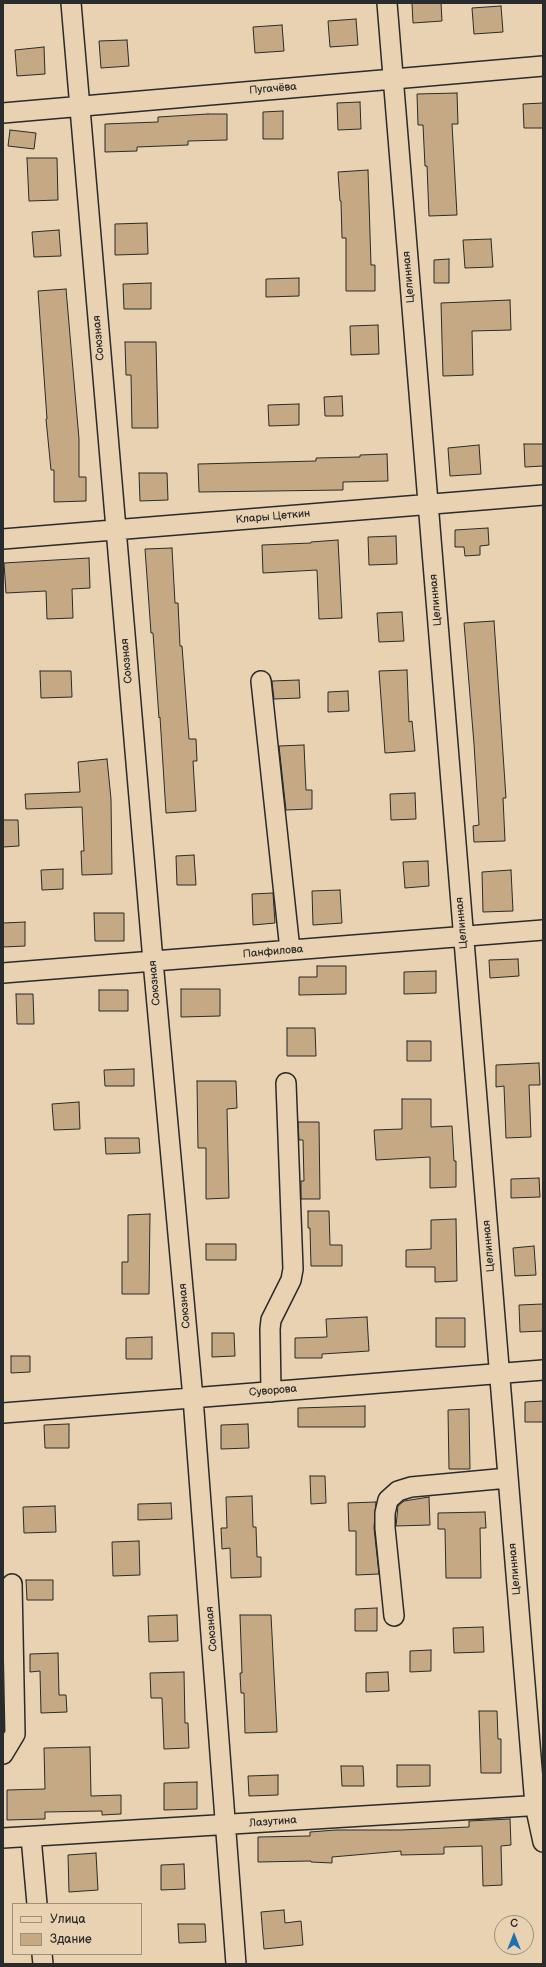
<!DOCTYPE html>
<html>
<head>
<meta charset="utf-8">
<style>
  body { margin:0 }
  #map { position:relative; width:546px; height:1967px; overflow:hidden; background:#e8d2b1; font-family:"Balsamiq Sans",sans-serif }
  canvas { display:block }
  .frame { position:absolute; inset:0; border:4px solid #2b2b2b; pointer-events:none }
  .legend { position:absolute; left:12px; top:1903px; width:130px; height:52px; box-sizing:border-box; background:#e8d2b1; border:1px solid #9c8f7b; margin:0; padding:5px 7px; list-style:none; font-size:12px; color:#2b2b2b }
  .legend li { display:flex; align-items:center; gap:8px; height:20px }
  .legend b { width:20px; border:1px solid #9c8f7b }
  .north { position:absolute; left:494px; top:1915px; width:40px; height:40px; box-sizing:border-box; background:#e8d2b1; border:1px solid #9c8f7b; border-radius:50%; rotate:0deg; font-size:11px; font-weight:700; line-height:16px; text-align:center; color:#2b2b2b }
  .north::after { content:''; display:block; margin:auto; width:14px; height:18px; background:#1f6fb2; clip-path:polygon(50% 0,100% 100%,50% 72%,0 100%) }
</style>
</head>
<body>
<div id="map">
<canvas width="546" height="1967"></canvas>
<div class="frame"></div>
<ul class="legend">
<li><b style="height:5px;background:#e8d2b1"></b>Улица</li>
<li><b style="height:11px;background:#c4a984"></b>Здание</li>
</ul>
<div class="north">С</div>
</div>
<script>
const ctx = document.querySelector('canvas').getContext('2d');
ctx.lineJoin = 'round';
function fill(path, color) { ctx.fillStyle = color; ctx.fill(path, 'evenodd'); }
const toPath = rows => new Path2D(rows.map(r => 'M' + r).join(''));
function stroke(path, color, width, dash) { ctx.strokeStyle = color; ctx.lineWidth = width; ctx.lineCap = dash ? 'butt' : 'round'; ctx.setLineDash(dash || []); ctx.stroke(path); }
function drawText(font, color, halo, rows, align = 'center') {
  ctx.font = font + ' "Balsamiq Sans",sans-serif'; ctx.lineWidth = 4; ctx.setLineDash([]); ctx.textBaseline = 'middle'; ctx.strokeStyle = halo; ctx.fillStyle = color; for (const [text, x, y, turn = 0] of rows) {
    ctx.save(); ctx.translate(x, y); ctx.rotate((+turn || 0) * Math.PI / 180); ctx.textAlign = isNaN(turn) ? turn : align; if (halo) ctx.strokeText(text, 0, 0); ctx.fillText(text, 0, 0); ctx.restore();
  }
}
const building = toPath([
  [412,3,441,3,442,21,413,23,412,3],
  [501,6,503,32,474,34,472,8,501,6],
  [356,19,358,45,330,47,328,21,356,19],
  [282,25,284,51,255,53,253,27,282,25],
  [127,40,129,66,101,68,99,41,127,40],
  [44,47,45,74,17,76,15,50,44,47],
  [457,93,458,124,452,124,457,215,429,216,427,166,425,166,423,125,418,125,417,94,457,93],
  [360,102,361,129,338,130,337,103,360,102],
  [543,103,543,128,524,128,523,104,543,103],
  [283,111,283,139,263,139,263,112,283,111],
  [208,114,227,114,227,140,188,141,188,145,137,147,137,151,105,152,105,124,158,122,158,117,208,114],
  [10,130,36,133,34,149,8,146,10,130],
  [27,158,57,158,58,200,29,201,27,158],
  [368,170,371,265,375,265,375,291,346,291,346,238,342,238,341,201,340,201,338,172,368,170],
  [147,223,148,254,115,255,115,224,147,223],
  [59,230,61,256,34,257,32,232,59,230],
  [491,239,493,267,465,268,463,240,491,239],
  [449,259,449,283,434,283,434,260,449,259],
  [299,278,299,296,266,297,266,279,299,278],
  [151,283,151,309,124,309,123,284,151,283],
  [66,289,79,439,79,477,86,477,86,501,54,502,54,470,51,470,46,419,47,419,38,291,66,289],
  [510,300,511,330,472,331,473,375,443,376,441,303,510,300],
  [378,325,379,354,351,355,350,326,378,325],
  [125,342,156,342,158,428,132,428,131,375,126,375,125,342],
  [342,396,343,416,325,416,324,397,342,396],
  [299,404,299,425,269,426,268,405,299,404],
  [524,444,543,444,543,466,525,467,524,444],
  [479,445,481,474,450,476,448,448,479,445],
  [387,454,388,481,343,482,343,490,199,492,198,464,316,461,316,458,360,457,360,455,387,454],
  [139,473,167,473,168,500,140,501,139,473],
  [488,528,489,545,480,546,480,555,465,556,464,547,455,547,455,530,488,528],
  [396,536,397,564,369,565,368,537,396,536],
  [338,540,342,618,319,619,317,570,263,573,262,545,311,543,311,542,338,540],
  [172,548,175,603,178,603,180,646,182,646,189,739,196,739,197,761,193,761,196,811,166,813,160,717,159,718,153,633,151,633,145,549,172,548],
  [89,558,90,588,72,589,73,618,47,619,46,591,6,593,4,563,89,558],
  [402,612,404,641,379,642,377,613,402,612],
  [494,621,506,798,503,798,505,841,474,842,473,826,479,825,474,744,464,623,494,621],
  [407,670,409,722,412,721,415,751,385,753,379,671,407,670],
  [40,671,71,671,72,697,41,698,40,671],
  [299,680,300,698,274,699,272,681,299,680],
  [348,691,349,711,328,712,328,692,348,691],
  [304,745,306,790,312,790,312,809,286,810,279,746,304,745],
  [107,759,111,799,112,874,82,875,81,851,84,851,82,807,26,809,25,794,80,792,78,762,107,759],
  [415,793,416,819,391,820,390,794,415,793],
  [3,820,18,820,19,846,3,847,3,820],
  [194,855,196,885,177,885,176,856,194,855],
  [428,861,429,886,405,888,403,862,428,861],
  [63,869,63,889,42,890,41,870,63,869],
  [511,870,513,911,483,912,482,872,511,870],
  [340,890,342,923,313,925,312,891,340,890],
  [273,893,275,923,253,925,252,894,273,893],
  [94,913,124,913,124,941,95,941,94,913],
  [25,922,25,946,3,947,3,923,25,922],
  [518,959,519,976,490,978,489,960,518,959],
  [317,966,346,966,346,994,299,995,299,977,317,977,317,966],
  [436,971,436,993,404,994,404,972,436,971],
  [181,989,220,989,220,1016,181,1017,181,989],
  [99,990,128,990,128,1011,99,1011,99,990],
  [16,994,33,994,34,1024,17,1024,16,994],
  [287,1028,315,1028,316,1056,287,1056,287,1028],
  [407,1041,431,1041,431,1061,407,1061,407,1041],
  [539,1063,540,1085,529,1085,531,1137,506,1138,504,1086,496,1087,496,1065,539,1063],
  [134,1069,134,1086,105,1086,104,1070,134,1069],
  [197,1081,236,1081,237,1108,227,1109,229,1198,206,1199,206,1148,198,1148,197,1081],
  [402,1099,431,1099,431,1127,452,1126,454,1161,456,1161,456,1187,430,1188,430,1157,376,1160,374,1130,402,1129,402,1099],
  [79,1102,80,1129,54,1130,52,1104,79,1102],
  [298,1122,319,1122,320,1199,301,1199,301,1181,304,1181,303,1140,299,1140,298,1122],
  [105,1138,139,1138,140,1153,106,1154,105,1138],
  [539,1178,540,1197,511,1198,511,1179,539,1178],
  [308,1211,329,1211,330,1245,342,1245,342,1266,311,1266,310,1228,308,1228,308,1211],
  [150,1214,149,1294,122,1294,122,1262,128,1262,128,1215,150,1214],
  [456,1219,457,1281,435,1282,435,1267,406,1267,406,1250,431,1249,431,1220,456,1219],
  [206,1244,236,1244,236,1260,206,1260,206,1244],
  [534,1246,536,1275,515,1276,513,1248,534,1246],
  [543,1304,543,1331,520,1332,519,1305,543,1304],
  [367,1317,369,1351,322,1354,322,1358,295,1358,295,1338,327,1337,326,1319,367,1317],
  [436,1318,465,1318,465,1347,436,1347,436,1318],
  [212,1333,234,1333,235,1356,212,1357,212,1333],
  [152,1337,152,1359,126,1359,126,1338,152,1337],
  [11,1356,30,1356,30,1372,11,1373,11,1356],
  [543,1401,543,1422,525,1422,525,1402,543,1401],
  [365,1406,365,1427,298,1427,298,1408,365,1406],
  [469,1409,470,1469,449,1469,448,1410,469,1409],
  [69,1424,69,1448,45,1448,44,1425,69,1424],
  [248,1424,249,1448,221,1449,221,1425,248,1424],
  [310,1476,325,1476,326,1503,311,1504,310,1476],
  [252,1496,253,1527,256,1527,257,1557,261,1557,261,1577,231,1578,230,1548,222,1549,221,1528,227,1528,226,1497,252,1496],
  [429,1497,430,1525,396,1526,398,1506,404,1501,429,1497],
  [376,1502,374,1528,379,1574,356,1575,356,1531,349,1531,348,1503,376,1502],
  [171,1503,172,1519,138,1520,138,1504,171,1503],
  [55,1506,56,1532,24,1533,23,1507,55,1506],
  [485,1512,486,1528,480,1528,481,1578,446,1578,445,1529,438,1529,438,1513,485,1512],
  [139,1541,140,1575,113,1576,112,1542,139,1541],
  [26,1580,53,1580,53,1600,27,1600,26,1580],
  [377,1608,377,1631,355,1631,355,1609,377,1608],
  [177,1615,178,1641,149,1642,148,1616,177,1615],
  [240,1615,271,1615,277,1732,245,1733,244,1693,241,1693,240,1673,242,1673,240,1615],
  [483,1627,484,1652,454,1653,453,1628,483,1627],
  [431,1650,431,1671,410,1672,410,1651,431,1650],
  [58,1653,59,1695,66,1695,67,1712,41,1713,40,1671,30,1672,30,1654,58,1653],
  [184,1672,185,1723,188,1723,189,1748,164,1749,162,1698,151,1698,150,1673,184,1672],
  [388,1672,389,1691,366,1692,366,1673,388,1672],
  [479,1711,497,1711,498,1739,501,1739,501,1773,481,1773,479,1711],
  [90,1747,91,1796,121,1795,121,1814,102,1815,102,1811,45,1812,45,1819,7,1820,7,1790,45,1789,44,1748,90,1747],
  [397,1765,430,1765,430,1786,397,1787,397,1765],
  [341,1766,363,1766,364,1786,342,1786,341,1766],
  [278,1775,278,1795,249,1796,248,1776,278,1775],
  [197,1782,197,1809,164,1810,164,1783,197,1782],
  [510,1819,511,1845,501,1846,502,1885,483,1886,482,1846,444,1847,444,1854,401,1855,401,1851,332,1857,332,1863,311,1862,311,1861,258,1862,258,1837,310,1836,310,1832,336,1830,401,1830,469,1827,469,1821,510,1819],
  [96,1853,98,1890,69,1892,68,1855,96,1853],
  [184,1864,185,1889,161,1890,161,1865,184,1864],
  [284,1910,285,1923,301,1921,303,1945,264,1949,261,1912,284,1910],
  [178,1924,205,1924,206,1942,179,1943,178,1924]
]);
const minor = toPath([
  [71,3,153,961,193,1398,236,1964],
  [387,3,535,1805,543,1842],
  [3,113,543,66],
  [3,539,543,495],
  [261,681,290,950],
  [3,973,543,930],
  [271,1392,270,1329,271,1320,291,1280,293,1269,286,1083],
  [3,1413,543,1370],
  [394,1616,385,1528,385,1513,388,1500,398,1491,411,1487,508,1478],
  [3,1754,15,1734,12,1584],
  [31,1837,37,1904],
  [3,1838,543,1805],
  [42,1954,43,1964]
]);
const streetNames = [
  ["Пугачёва",273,89,-5],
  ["Целинная",409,277,-95],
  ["Союзная",99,338,-95],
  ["Клары Цеткин",273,517,-5],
  ["Целинная",436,600,-95],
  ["Союзная",127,661,-95],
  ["Целинная",462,923,-95],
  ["Панфилова",273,952,-5],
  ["Союзная",155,983,-95],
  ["Целинная",489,1246,-95],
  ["Союзная",185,1306,-95],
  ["Суворова",273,1391,-5],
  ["Целинная",515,1569,-95],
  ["Союзная",212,1629,-95],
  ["Лазутина",273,1822,-4]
];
fill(building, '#c4a984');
stroke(building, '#2b2b2b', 1);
stroke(minor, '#2b2b2b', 22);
stroke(minor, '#e8d2b1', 19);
drawText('11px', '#2b2b2b', '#e8d2b1', streetNames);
</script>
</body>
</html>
